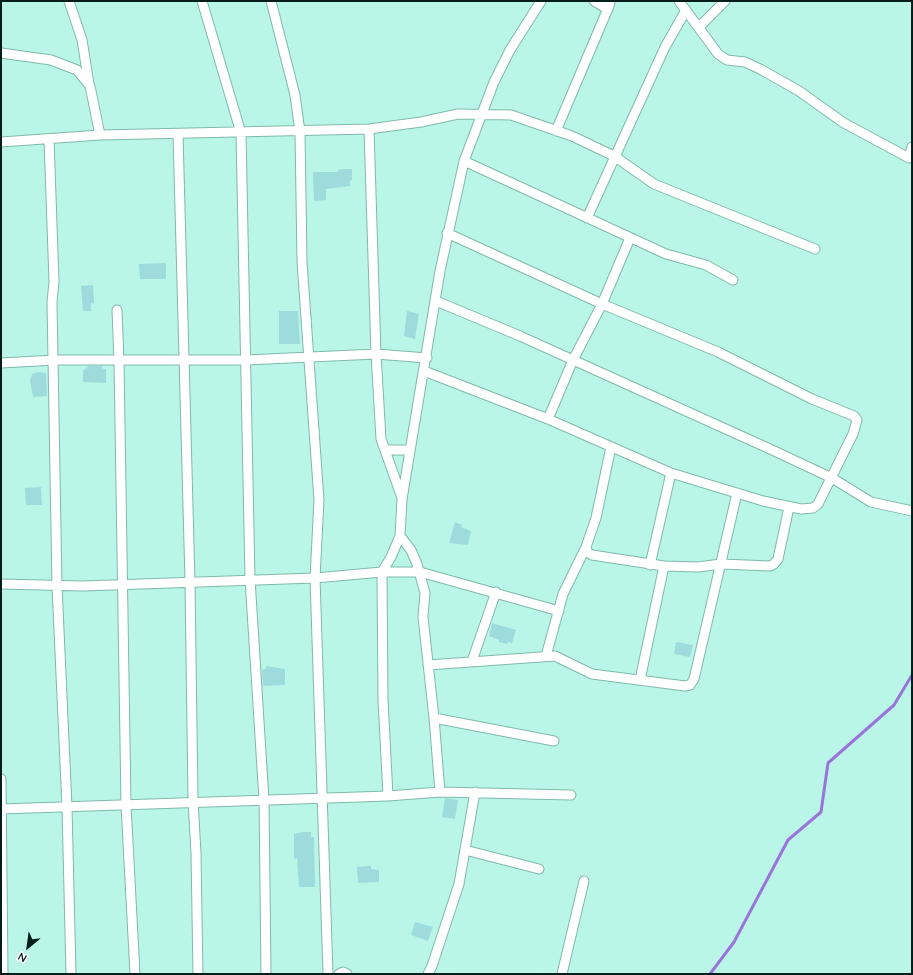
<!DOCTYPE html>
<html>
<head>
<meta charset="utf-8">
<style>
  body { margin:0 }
  #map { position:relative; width:913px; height:975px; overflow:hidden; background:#baf6e8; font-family:Quicksand,sans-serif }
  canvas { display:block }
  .frame { position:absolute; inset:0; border:2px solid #061e1a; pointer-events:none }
  .north { position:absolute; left:8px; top:927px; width:40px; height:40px; -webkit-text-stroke:3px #fff; paint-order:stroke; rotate:209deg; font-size:11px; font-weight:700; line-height:16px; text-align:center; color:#061e1a }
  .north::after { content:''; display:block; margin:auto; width:14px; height:18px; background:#061e1a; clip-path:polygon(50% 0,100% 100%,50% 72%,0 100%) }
</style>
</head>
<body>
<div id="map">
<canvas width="913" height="975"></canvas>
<div class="frame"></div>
<div class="north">N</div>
</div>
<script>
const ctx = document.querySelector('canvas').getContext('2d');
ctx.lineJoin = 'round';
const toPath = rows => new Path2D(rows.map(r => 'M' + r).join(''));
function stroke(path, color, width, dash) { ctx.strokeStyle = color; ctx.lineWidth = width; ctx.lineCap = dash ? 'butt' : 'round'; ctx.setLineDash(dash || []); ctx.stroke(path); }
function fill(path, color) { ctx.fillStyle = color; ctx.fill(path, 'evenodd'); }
const stream = toPath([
  [710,974,734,942,788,840,821,812,828,763,894,705,912,675]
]);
const building = toPath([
  [343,169,352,169,352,180,350,181,350,186,326,189,326,200,314,201,313,172,338,172,338,170],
  [166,263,166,279,140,279,139,264],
  [93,285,94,304,91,303,91,311,83,311,81,286],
  [279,311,298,311,300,344,279,344],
  [407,311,419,314,415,339,404,336],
  [89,366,102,366,103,369,106,369,106,383,83,382,83,371],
  [38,372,46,373,47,396,33,397,30,381,32,374],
  [41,487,42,505,26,505,25,488],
  [455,522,462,525,461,527,471,531,468,545,449,543],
  [492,623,516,630,512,643,508,642,507,644,499,642,499,640,489,636],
  [676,642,693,645,690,657,674,654],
  [266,666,285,669,285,685,263,686,262,670,266,669],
  [445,798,458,800,455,819,442,817],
  [303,832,311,832,311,837,314,837,315,887,299,887,297,858,294,859,294,834],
  [371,866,371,869,379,870,379,882,358,883,357,867],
  [415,922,433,927,428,941,411,935]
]);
const street = toPath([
  [69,1,82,40,89,84],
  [202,1,241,133,250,579,264,800,266,974],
  [271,1,295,95,300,132,302,262,319,500,315,578,328,974],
  [594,1,604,7,608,7,610,3],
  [679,1,718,54,727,60,745,62,760,69,799,91,844,123,909,158,912,147],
  [699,27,725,1],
  [1,53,51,60,77,70,90,86,100,135],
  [369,129,376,354,381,439,402,498],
  [556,131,609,6],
  [178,134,190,581,193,801,196,853,198,974],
  [49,139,54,282,52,302,57,586,67,807,71,974],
  [1,142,100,135,369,129,421,122,458,114,511,115,572,136,614,156,654,184,815,249],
  [464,161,666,254,706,265,733,280],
  [587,218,665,47,686,10],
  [436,301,520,336,770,449,832,478,871,502,912,511],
  [117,310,119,361,126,805,135,974],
  [1,363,55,360,246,360,376,354,427,358],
  [424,371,548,419,671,473,763,501,801,509,813,508,818,504,853,434,857,420,854,416,812,399,718,352,602,304,447,233],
  [548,419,573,360,602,304,630,238],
  [611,447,596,518,586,547,587,552,592,555,664,566,698,567,721,564,770,566,774,564,778,559,789,507],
  [386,450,410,450],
  [650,565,671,473],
  [1,584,83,586,315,578,382,572,391,557,400,536,402,499,440,271,464,161,494,82,510,50,541,1],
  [546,656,563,594,586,547],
  [472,661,496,592],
  [428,665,555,656,592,674,685,686,690,685,694,679,737,493],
  [640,680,664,566],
  [434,718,554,741],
  [1,779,3,974],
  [440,792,571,795],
  [388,796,383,700,382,572,420,572,559,611],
  [1,809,388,796,440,792,434,718,423,617,425,593,417,564,411,550,400,536],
  [465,850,539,869],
  [339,974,343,972,347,974],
  [428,974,432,966,459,884,475,792],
  [562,974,584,881]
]);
stroke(stream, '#9a75d9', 3);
fill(building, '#9ddbdd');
stroke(street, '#7fb9ac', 11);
stroke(street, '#fff', 9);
</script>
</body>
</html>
